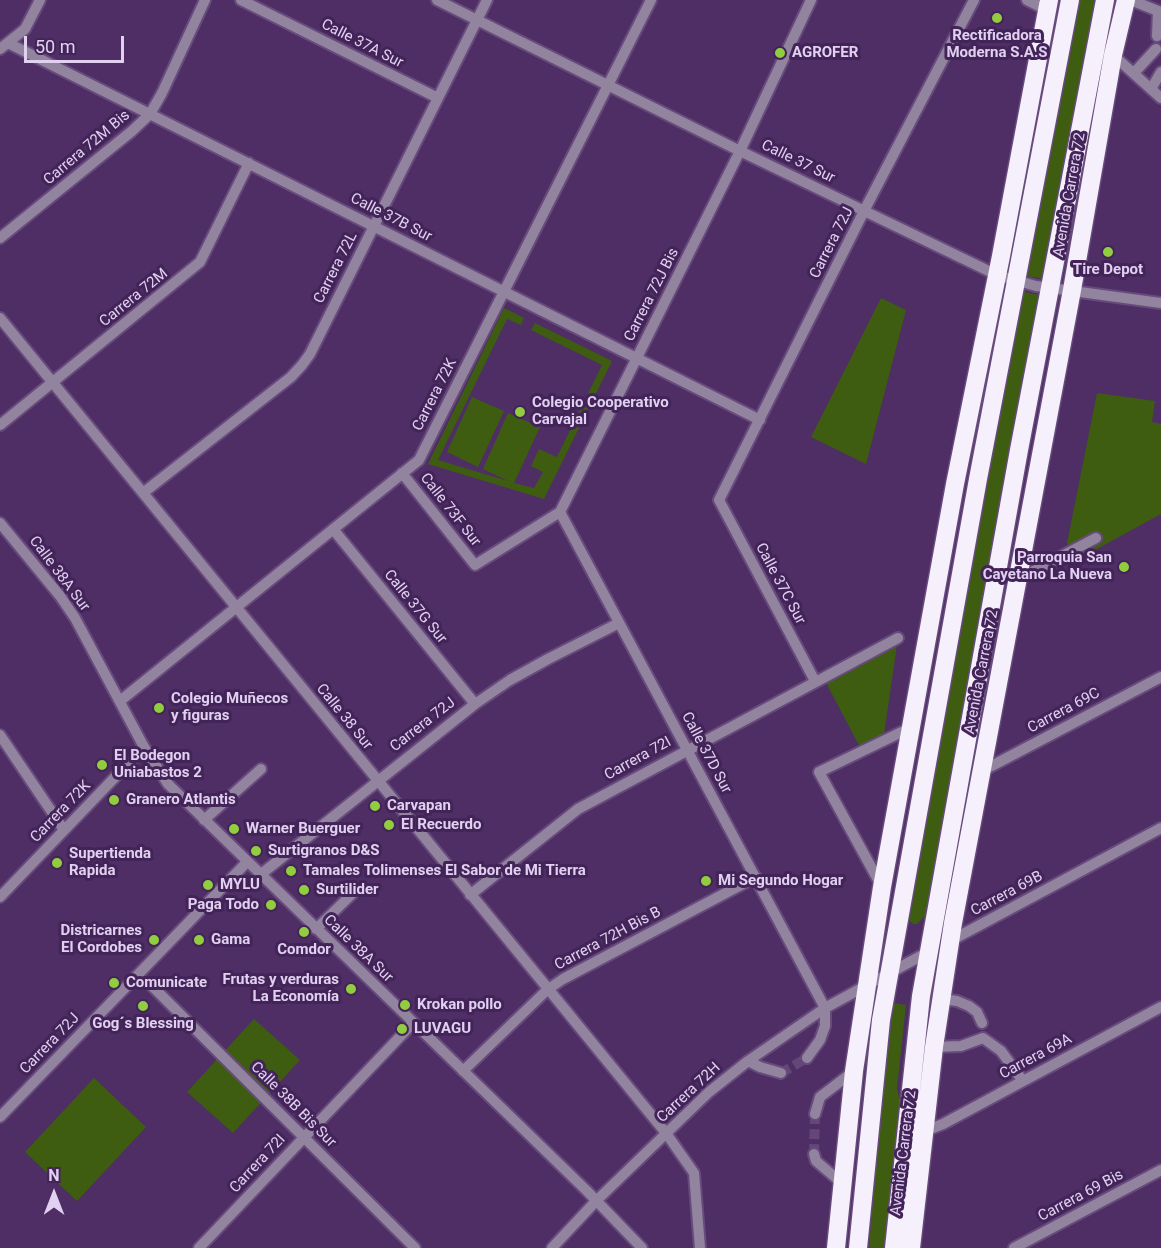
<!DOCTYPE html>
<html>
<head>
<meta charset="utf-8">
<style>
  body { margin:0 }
  #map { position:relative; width:1161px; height:1248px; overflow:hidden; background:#4e2e64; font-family:Roboto,sans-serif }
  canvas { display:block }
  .north { position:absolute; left:24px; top:1164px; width:60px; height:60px; -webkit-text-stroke:4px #432459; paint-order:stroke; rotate:0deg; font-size:16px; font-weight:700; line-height:24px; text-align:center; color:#e1d0f0 }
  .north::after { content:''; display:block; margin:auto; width:21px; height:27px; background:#e1d0f0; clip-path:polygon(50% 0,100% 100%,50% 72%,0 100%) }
  .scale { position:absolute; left:24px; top:36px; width:100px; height:27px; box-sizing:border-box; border:3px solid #e1d0f0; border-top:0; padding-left:8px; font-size:18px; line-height:21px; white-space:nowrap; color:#e1d0f0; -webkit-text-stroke:4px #432459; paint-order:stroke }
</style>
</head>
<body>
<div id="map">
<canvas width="1161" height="1248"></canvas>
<div class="north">N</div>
<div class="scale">50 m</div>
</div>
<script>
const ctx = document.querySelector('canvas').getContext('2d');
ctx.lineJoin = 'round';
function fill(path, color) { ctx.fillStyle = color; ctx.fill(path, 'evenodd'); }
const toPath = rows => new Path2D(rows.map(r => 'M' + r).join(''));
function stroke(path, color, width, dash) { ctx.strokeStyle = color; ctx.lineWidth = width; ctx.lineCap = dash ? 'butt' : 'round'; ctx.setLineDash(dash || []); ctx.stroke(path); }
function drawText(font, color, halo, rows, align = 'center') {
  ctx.font = font + ' Roboto,sans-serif'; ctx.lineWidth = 6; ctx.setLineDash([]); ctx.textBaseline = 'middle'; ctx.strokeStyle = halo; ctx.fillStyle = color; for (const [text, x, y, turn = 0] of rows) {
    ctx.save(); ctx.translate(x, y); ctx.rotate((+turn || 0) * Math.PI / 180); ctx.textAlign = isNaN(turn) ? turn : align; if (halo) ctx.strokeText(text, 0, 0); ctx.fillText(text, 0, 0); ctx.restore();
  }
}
const green = toPath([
  [1074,0,1096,0,1043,279,1022,275],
  [1020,291,1040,295,926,915,917,924,913,924,908,919,919,861,925,793],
  [881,298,906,310,866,464,811,437],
  [504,308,524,318,521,325,507,319,438,460,508,481,483,469,508,413,540,427,514,483,534,488,543,472,531,466,539,449,557,457,602,365,531,330,535,323,612,361,544,499,428,464],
  [1097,393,1155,401,1152,422,1161,424,1161,514,1075,561,1067,543],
  [472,397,504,411,478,467,447,452],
  [898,638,883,741,862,751,823,677],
  [893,1003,906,1005,897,1088,902,1110,889,1248,869,1248,878,1137],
  [254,1019,300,1060,233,1133,187,1092],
  [94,1078,146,1127,77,1201,25,1152]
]);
const minorTunnel = toPath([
  [781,1073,807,1058],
  [814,1154,815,1114]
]);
const minor = toPath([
  [241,0,438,98],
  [437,0,740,151,997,275,1036,286,1161,303],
  [1027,0,1047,10],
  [1131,0,1158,11,1157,36],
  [8,43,760,420],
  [0,49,25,29,40,0],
  [1113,55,1161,98],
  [1134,73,1156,49],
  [1151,89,1161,72],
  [0,238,132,131,150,114,162,93,205,0],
  [0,318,666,1133,694,1173,700,1248],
  [0,425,200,262,249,163],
  [402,473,475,565,560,512,740,151,811,0],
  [143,493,291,377,302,365,310,354,487,0],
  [560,512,825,1008,825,1026,820,1040,807,1058],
  [0,523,60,596,75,618,144,747,168,784,587,1191,642,1248],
  [333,529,475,704],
  [1017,580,1096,538],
  [815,681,719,500,864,211,974,0],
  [120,701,419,460,651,0],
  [0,735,64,830],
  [982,771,1161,677],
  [204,820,261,769],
  [260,875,475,704,510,680,548,659,619,623],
  [882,887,819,772,912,727],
  [470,895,578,809,898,638],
  [0,897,144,747],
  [316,929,353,893],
  [950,941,1161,828],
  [150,984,415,1248],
  [941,999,957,1001,969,1006,977,1012,982,1023],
  [983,1038,1001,1051,1023,1081],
  [934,1047,961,1046,983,1038],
  [748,1061,760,1067,781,1073],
  [463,1071,547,990,563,979,756,877],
  [815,1114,820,1097,854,1071],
  [0,1117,247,862],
  [925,1131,943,1124,1161,1007],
  [814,1154,816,1161,843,1184],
  [199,1248,413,1023],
  [552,1248,596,1201,709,1092,748,1061,825,1008,930,951],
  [1014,1248,1161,1170]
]);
const highway = toPath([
  [836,1248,854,1071,882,887,955,484,1001,256,1049,0],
  [858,1248,881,1020,978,479,1070,0],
  [894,1248,921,996,1019,450,1105,0],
  [911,1248,934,1047,953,923,1072,290,1113,55,1126,0]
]);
const markers = [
  [997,18,6,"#92cd3f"],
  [780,53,6,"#92cd3f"],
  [1108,252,6,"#92cd3f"],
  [520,412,6,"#92cd3f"],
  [1124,567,6,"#92cd3f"],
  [159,708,6,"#92cd3f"],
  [102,765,6,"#92cd3f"],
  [114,800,6,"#92cd3f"],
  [375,806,6,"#92cd3f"],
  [389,825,6,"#92cd3f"],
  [234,829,6,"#92cd3f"],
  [256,851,6,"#92cd3f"],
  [57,863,6,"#92cd3f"],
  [291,871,6,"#92cd3f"],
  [706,881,6,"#92cd3f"],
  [208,885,6,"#92cd3f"],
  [304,890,6,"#92cd3f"],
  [271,905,6,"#92cd3f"],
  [304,932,6,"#92cd3f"],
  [154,940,6,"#92cd3f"],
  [199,940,6,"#92cd3f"],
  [114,983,6,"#92cd3f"],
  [351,989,6,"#92cd3f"],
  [405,1005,6,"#92cd3f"],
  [143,1006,6,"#92cd3f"],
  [402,1029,6,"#92cd3f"]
];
const poiNames = [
  ["Rectificadora",997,36,"center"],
  ["Moderna S.A.S",997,53,"center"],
  ["AGROFER",792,53],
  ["Tire Depot",1108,270,"center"],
  ["Colegio Cooperativo",532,403],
  ["Carvajal",532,420],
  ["Parroquia San",1112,558,"right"],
  ["Cayetano La Nueva",1112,575,"right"],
  ["Colegio Muñecos",171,699],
  ["y figuras",171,716],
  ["El Bodegon",114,756],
  ["Uniabastos 2",114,773],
  ["Granero Atlantis",126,800],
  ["Carvapan",387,806],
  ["El Recuerdo",401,825],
  ["Warner Buerguer",246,829],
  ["Surtigranos D&S",268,851],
  ["Supertienda",69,854],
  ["Rapida",69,871],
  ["Tamales Tolimenses El Sabor de Mi Tierra",303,871],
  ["Mi Segundo Hogar",718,881],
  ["MYLU",220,885],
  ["Surtilider",316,890],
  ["Paga Todo",259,905,"right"],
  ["Districarnes",142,931,"right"],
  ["El Cordobes",142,948,"right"],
  ["Gama",211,940],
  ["Comdor",304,950,"center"],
  ["Frutas y verduras",339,980,"right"],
  ["La Economía",339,997,"right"],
  ["Comunicate",126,983],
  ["Krokan pollo",417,1005],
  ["Gog´s Blessing",143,1024,"center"],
  ["LUVAGU",414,1029]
];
const streetNames = [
  ["Calle 37A Sur",362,44,27],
  ["Carrera 72M Bis",87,148,-40],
  ["Calle 37 Sur",798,162,26],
  ["Avenida Carrera 72",1070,195,-80],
  ["Calle 37B Sur",391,218,27],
  ["Carrera 72J",832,243,-63],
  ["Carrera 72L",336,268,-63],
  ["Carrera 72J Bis",652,295,-63],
  ["Carrera 72M",134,298,-39],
  ["Carrera 72K",435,395,-63],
  ["Calle 73F Sur",450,510,52],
  ["Calle 38A Sur",59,574,53],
  ["Calle 37C Sur",780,584,62],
  ["Calle 37G Sur",415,607,51],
  ["Avenida Carrera 72",982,672,-79],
  ["Carrera 69C",1064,711,-28],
  ["Calle 38 Sur",344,717,51],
  ["Carrera 72J",423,725,-38],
  ["Calle 37D Sur",706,753,62],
  ["Carrera 72I",638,759,-29],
  ["Carrera 72K",61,812,-46],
  ["Carrera 69B",1007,894,-28],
  ["Carrera 72H Bis B",608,939,-28],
  ["Calle 38A Sur",358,949,44],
  ["Carrera 72J",50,1044,-46],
  ["Carrera 69A",1036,1057,-28],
  ["Carrera 72H",689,1093,-43],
  ["Calle 38B Bis Sur",293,1105,45],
  ["Avenida Carrera 72",904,1153,-83],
  ["Carrera 72I",258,1164,-47],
  ["Carrera 69 Bis",1081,1196,-28]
];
fill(green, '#3e5d10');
stroke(minorTunnel, '#644679', 10, [10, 5]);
stroke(minor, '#684b7d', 14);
stroke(highway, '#684b7d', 21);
stroke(minor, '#92849f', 10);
stroke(highway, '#f6effc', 18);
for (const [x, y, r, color] of markers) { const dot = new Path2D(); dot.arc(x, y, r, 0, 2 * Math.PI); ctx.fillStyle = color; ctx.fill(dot); stroke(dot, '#432459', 2); }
drawText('bold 15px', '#e1d0f0', '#432459', poiNames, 'left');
drawText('15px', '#e1d0f0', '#432459', streetNames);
</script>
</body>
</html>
